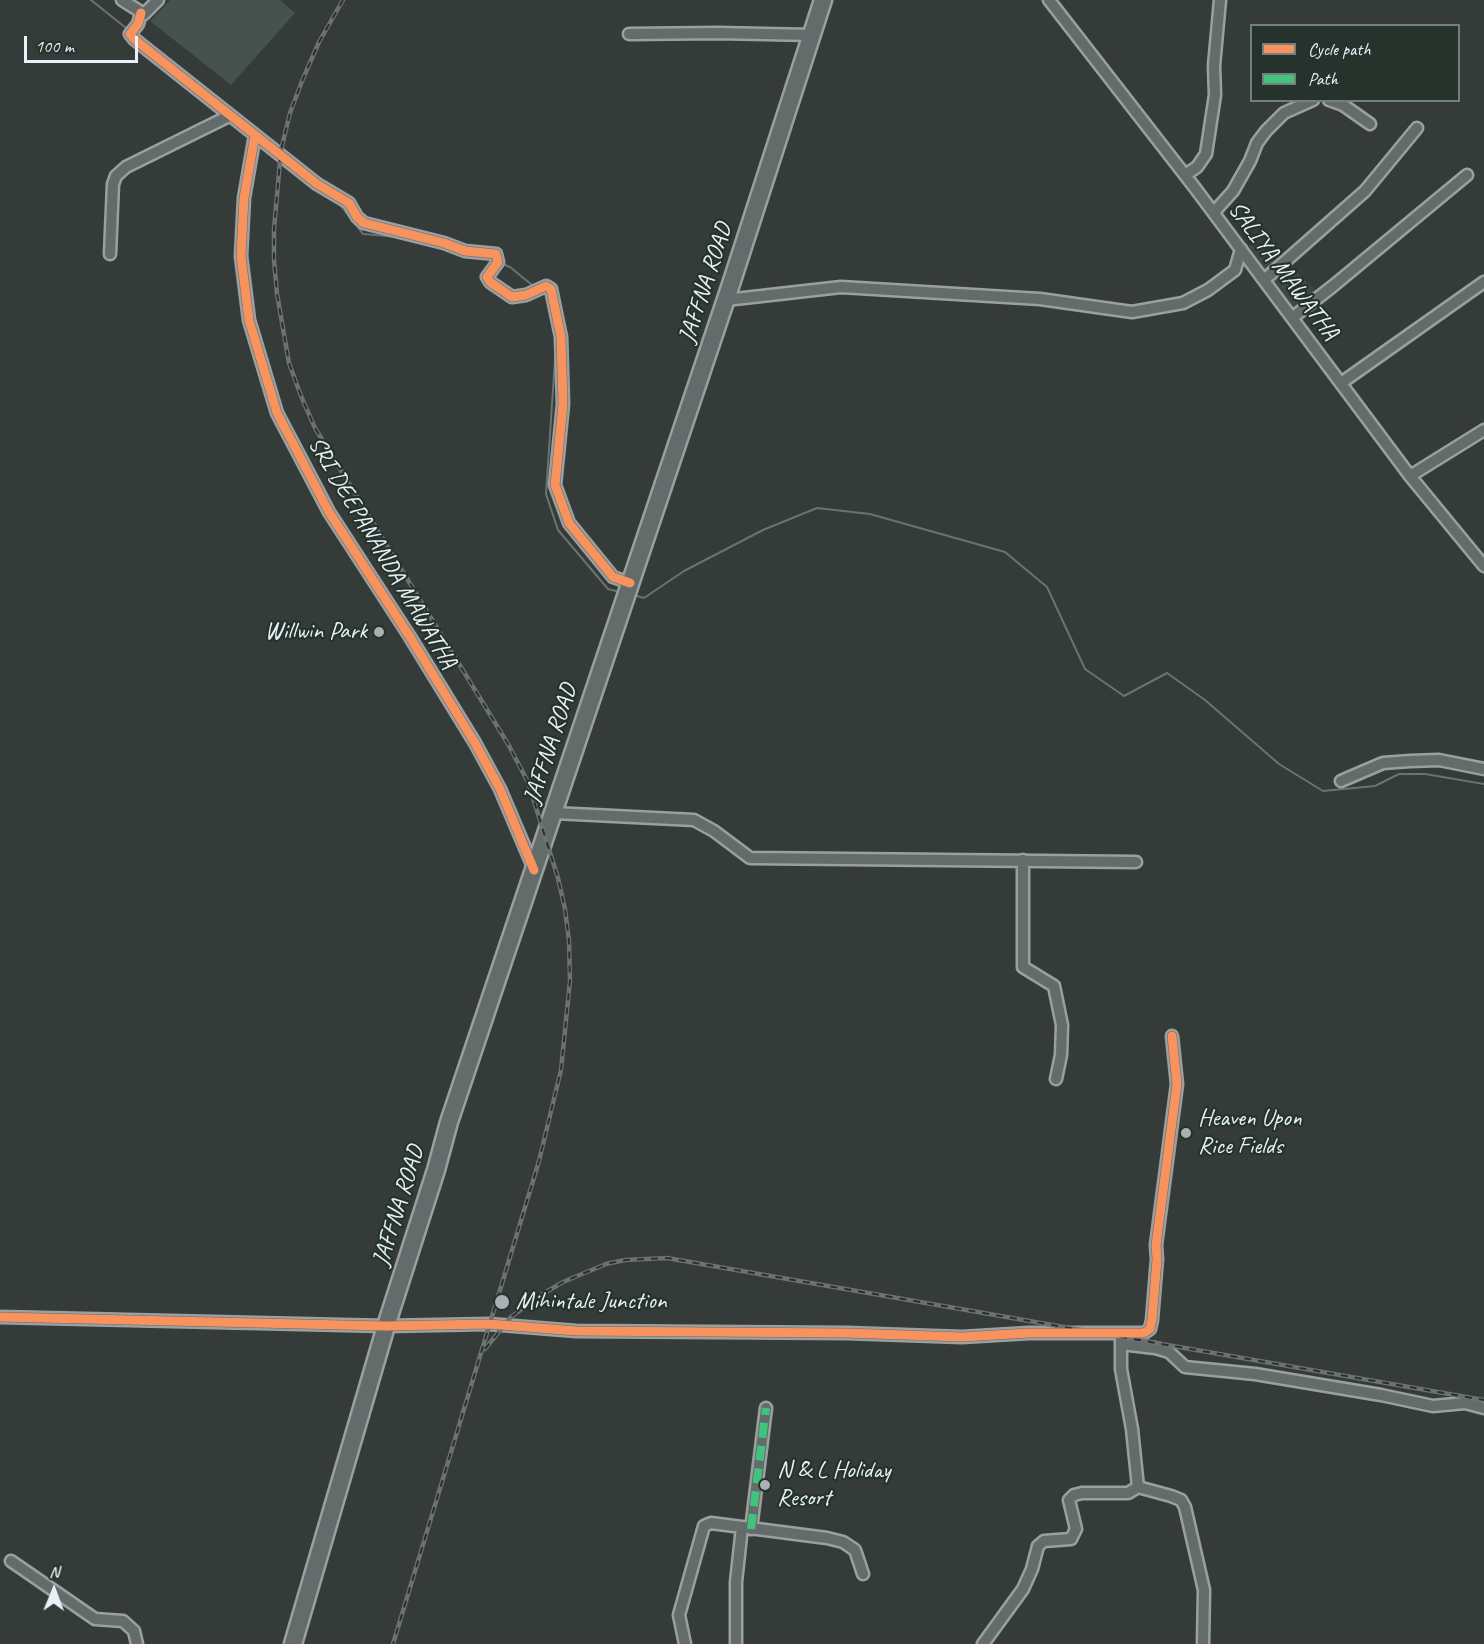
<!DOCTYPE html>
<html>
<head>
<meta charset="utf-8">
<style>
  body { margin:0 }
  #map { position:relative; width:1484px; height:1644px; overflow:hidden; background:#353b38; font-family:Caveat,sans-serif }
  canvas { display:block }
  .legend { position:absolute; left:1250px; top:24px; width:210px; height:78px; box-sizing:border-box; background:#26332d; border:2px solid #747f7e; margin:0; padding:8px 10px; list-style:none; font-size:18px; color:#e8f1f8 }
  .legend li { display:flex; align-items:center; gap:12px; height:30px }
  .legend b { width:30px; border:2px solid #747f7e }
  .north { position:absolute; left:24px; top:1560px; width:60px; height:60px; -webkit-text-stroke:4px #26332d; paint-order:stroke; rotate:1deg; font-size:16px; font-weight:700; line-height:24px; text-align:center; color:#e8f1f8 }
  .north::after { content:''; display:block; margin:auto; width:21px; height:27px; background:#e8f1f8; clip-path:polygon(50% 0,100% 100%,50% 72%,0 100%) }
  .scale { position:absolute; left:24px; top:36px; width:114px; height:27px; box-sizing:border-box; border:3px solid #e8f1f8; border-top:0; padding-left:8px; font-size:18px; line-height:21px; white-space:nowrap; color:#e8f1f8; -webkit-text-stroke:4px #26332d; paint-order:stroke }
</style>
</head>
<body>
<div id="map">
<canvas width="1484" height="1644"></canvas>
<ul class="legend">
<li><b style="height:8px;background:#f8935d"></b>Cycle path</li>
<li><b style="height:8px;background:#40c37c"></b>Path</li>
</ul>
<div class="north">N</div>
<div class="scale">100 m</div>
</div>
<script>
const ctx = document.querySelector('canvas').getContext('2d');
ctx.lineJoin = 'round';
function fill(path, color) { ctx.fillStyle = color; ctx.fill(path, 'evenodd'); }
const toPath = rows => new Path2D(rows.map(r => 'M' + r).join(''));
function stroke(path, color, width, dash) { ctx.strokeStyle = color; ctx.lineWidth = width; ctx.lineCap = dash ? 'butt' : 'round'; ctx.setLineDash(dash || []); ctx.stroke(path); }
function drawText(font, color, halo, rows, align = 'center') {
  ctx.font = font + ' Caveat,sans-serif'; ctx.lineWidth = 4.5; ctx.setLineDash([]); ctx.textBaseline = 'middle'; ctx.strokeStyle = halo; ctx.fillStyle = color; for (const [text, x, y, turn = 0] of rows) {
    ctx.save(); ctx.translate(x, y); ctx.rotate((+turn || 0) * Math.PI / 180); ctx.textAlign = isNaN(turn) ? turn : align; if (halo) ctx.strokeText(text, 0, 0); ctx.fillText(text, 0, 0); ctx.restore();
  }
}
const built = toPath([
  [1255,243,1261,246,1282,265,1297,272,1320,295,1292,318,1241,249]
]);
const green = toPath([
  [170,0,280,0,295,13,231,85,150,21]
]);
const stream = toPath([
  [91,0,126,28],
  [337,201,363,234,399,237],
  [500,263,510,267,532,285],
  [556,345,546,494,558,530,608,589,620,592],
  [634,595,644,598,684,571,763,530,817,508,870,514,1005,552,1047,587,1085,669,1124,696,1167,673,1205,700,1279,764,1323,791,1375,786,1399,774,1425,774,1484,784]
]);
const minor = toPath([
  [122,0,144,14,158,0],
  [1049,0,1195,188,1410,476,1484,566],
  [141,13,138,24,130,34,134,39,317,184,349,203,357,217,364,223,444,243,465,251,496,254,498,262,487,277,490,282,512,297,526,295,546,286,551,289,561,337,563,404,555,485,569,523,613,577,630,583],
  [629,34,718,33,812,35],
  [1329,100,1343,105,1370,124],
  [255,135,244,198,241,256,249,320,277,413,329,512,410,637,475,743,500,789,534,869],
  [1185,175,1197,167,1206,154,1215,95,1214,66,1220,0],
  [1214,212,1233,191,1250,161,1257,143,1266,131,1284,113,1313,100],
  [110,254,113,184,116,176,126,167,229,116],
  [1264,280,1365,191,1417,128],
  [726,300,841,287,1040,299,1132,312,1183,303,1208,290,1235,270,1241,249],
  [1292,318,1333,286,1467,175],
  [1341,383,1484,282],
  [1410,476,1484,430],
  [1341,781,1383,763,1410,761,1439,760,1484,769],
  [554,813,694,820,714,831,750,858,1136,862],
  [1023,860,1023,967,1054,986,1062,1025,1061,1055,1056,1079],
  [0,1317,386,1326,489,1324,576,1331,847,1333,962,1337,1029,1333,1144,1333,1150,1329,1152,1320,1157,1259,1156,1245,1177,1084,1172,1036],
  [1121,1340,1121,1369,1132,1429,1138,1487],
  [1121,1344,1155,1348,1169,1352,1185,1367,1255,1374,1381,1395,1433,1406,1465,1403,1484,1408],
  [751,1529,766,1408],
  [11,1561,95,1619,123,1621,134,1631,137,1644],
  [685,1644,679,1615,704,1526,711,1523,827,1538,843,1542,855,1550,863,1574],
  [736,1644,736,1582,742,1527],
  [983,1644,1023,1589,1032,1569,1038,1546,1044,1541,1071,1539,1076,1529,1069,1500,1074,1495,1082,1493,1128,1493,1138,1487,1171,1496,1181,1500,1185,1507,1204,1590,1203,1644]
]);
const highway = toPath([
  [293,1644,386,1326,436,1170,449,1122,731,284,823,0]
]);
const rail = toPath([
  [343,0,319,42,302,81,290,113,281,150,274,229,274,260,277,294,289,363,301,396,315,428,508,744,528,782,558,878,565,909,569,941,570,981,561,1070,539,1161,393,1644],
  [485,1349,511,1317,541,1295,563,1282,606,1264,625,1260,667,1258,1484,1400]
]);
const quiet = toPath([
  [751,1529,766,1408]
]);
const cycleway = toPath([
  [141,13,138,24,130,34,134,39,317,184,349,203,357,217,364,223,444,243,465,251,496,254,498,262,487,277,490,282,512,297,526,295,546,286,551,289,561,337,563,404,555,485,569,523,613,577,630,583],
  [255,135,244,198,241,256,249,320,277,413,329,512,410,637,475,743,500,789,534,870],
  [0,1317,386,1326,489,1324,576,1331,847,1333,962,1337,1029,1333,1144,1333,1150,1329,1152,1320,1157,1259,1156,1245,1177,1084,1172,1036]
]);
const markers = [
  [379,632,6,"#a9b1b5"],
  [1186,1133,6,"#a9b1b5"],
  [502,1302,8,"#a9b1b5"],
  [765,1485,6,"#a9b1b5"]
];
const streetNames = [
  ["SALIYA MAWATHA",1283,271,53],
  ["JAFFNA ROAD",706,283,-72],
  ["SRI DEEPANANDA MAWATHA",382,553,59],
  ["JAFFNA ROAD",551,744,-72],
  ["JAFFNA ROAD",399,1206,-73]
];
const poiNames = [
  ["Willwin Park",367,632,"right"],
  ["Heaven Upon",1198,1119],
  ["Rice Fields",1198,1147],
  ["Mihintale Junction",516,1302],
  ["N & L Holiday",777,1471],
  ["Resort",777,1499]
];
fill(built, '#3e4944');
fill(green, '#46524e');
stroke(stream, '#687372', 2);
stroke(minor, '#9a9f9f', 15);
stroke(highway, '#9a9f9f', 21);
stroke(minor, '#646b6b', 10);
stroke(highway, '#646b6b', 16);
stroke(rail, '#6e7171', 4.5);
stroke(rail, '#26332d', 2, [7]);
stroke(quiet, '#40c37c', 8, [15, 8]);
stroke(cycleway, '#f8935d', 9);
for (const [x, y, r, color] of markers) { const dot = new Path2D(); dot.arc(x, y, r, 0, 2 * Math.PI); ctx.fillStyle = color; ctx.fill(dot); stroke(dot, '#26332d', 2); }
drawText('24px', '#e8f1f8', '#26332d', streetNames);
drawText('24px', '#e8f1f8', '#26332d', poiNames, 'left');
</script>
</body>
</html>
